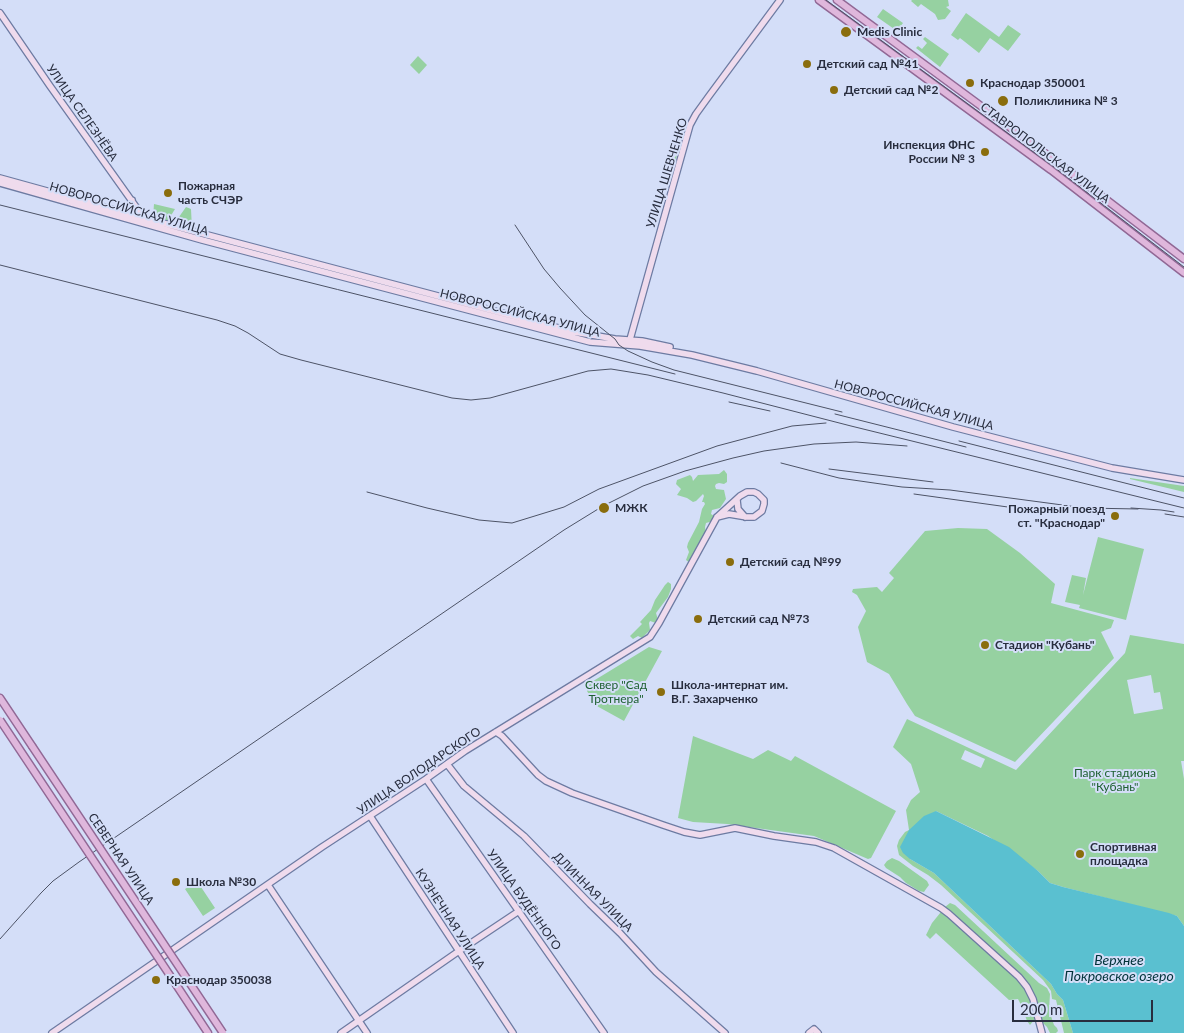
<!DOCTYPE html>
<html>
<head>
<meta charset="utf-8">
<style>
  body { margin:0 }
  #map { position:relative; width:1184px; height:1033px; overflow:hidden; background:#d4def8; font-family:Lato,sans-serif }
  canvas { display:block }
  .scale { position:absolute; left:1012px; top:1000px; width:141px; height:22px; box-sizing:border-box; border:2px solid #282d3e; border-top:0; padding-left:6px; font-size:15px; line-height:18px; white-space:nowrap; color:#282d3e; -webkit-text-stroke:4px #d4def8; paint-order:stroke }
</style>
</head>
<body>
<div id="map">
<canvas width="1184" height="1033"></canvas>
<div class="scale">200 m</div>
</div>
<script>
const ctx = document.querySelector('canvas').getContext('2d');
ctx.lineJoin = 'round';
function fill(path, color) { ctx.fillStyle = color; ctx.fill(path, 'evenodd'); }
const toPath = rows => new Path2D(rows.map(r => 'M' + r).join(''));
function stroke(path, color, width, dash) { ctx.strokeStyle = color; ctx.lineWidth = width; ctx.lineCap = dash ? 'butt' : 'round'; ctx.setLineDash(dash || []); ctx.stroke(path); }
function drawText(font, color, halo, rows, align = 'center') {
  ctx.font = font + ' Lato,sans-serif'; ctx.lineWidth = 4; ctx.setLineDash([]); ctx.textBaseline = 'middle'; ctx.strokeStyle = halo; ctx.fillStyle = color; for (const [text, x, y, turn = 0] of rows) {
    ctx.save(); ctx.translate(x, y); ctx.rotate((+turn || 0) * Math.PI / 180); ctx.textAlign = isNaN(turn) ? turn : align; if (halo) ctx.strokeText(text, 0, 0); ctx.fillText(text, 0, 0); ctx.restore();
  }
}
const green = toPath([
  [912,0,948,0,949,6,946,7,951,11,945,19,938,20,935,14,921,4,918,7,911,1],
  [883,9,903,23,897,31,877,17],
  [966,13,999,37,1008,25,1021,34,1008,51,990,38,979,53,960,38,958,40,951,35],
  [925,37,949,54,940,67,916,48,918,46,922,49,927,43,923,39],
  [418,56,427,65,419,74,410,65],
  [677,155,670,183,663,174,663,171,670,162],
  [154,204,175,209,167,222,153,218],
  [186,207,191,209,192,229,174,224],
  [724,470,727,474,727,482,724,484,719,483,716,484,715,486,716,489,724,490,726,499,720,508,712,510,711,514,714,516,713,521,706,523,705,527,706,534,690,563,686,560,689,552,687,547,688,543,699,522,702,509,705,504,704,502,702,502,704,496,703,494,696,501,693,502,687,498,677,495,681,489,676,484,677,480,690,475,692,477,693,481,698,475,719,474],
  [1130,478,1184,486,1184,492,1130,479],
  [958,528,987,529,1020,553,1055,584,1051,603,1114,620,1111,628,1101,632,1114,658,1015,762,915,716,907,704,889,674,867,662,858,627,866,611,857,595,852,592,853,589,877,587,882,592,894,578,889,573,925,531],
  [1098,537,1144,549,1126,620,1079,608,1080,605,1065,602,1072,575,1086,578,1083,595],
  [668,582,671,584,671,589,668,597,656,613,658,620,656,623,650,621,649,623,650,630,642,638,638,636,633,639,630,636,642,624,640,622,651,610,655,600,665,585],
  [1130,635,1184,644,1184,761,1181,761,1184,779,1184,926,1177,916,1063,887,1050,883,1038,871,988,836,936,811,910,859,934,873,1051,984,1057,994,1063,1000,1073,1033,1064,1033,1056,1000,1052,999,1051,991,1043,980,941,885,928,875,913,866,899,855,897,846,899,840,905,832,909,830,906,810,911,800,920,792,911,764,893,747,907,719,1016,770,1125,653],
  [1151,675,1154,693,1160,692,1163,709,1134,714,1127,680],
  [965,750,985,759,981,768,961,759],
  [649,647,662,651,624,721,595,705,587,691,590,683],
  [693,736,753,759,768,750,791,761,795,756,896,811,871,858,868,859,814,836,727,824,693,822,678,818],
  [892,858,899,861,927,881,929,885,926,889,924,892,919,891,906,883,900,877,886,868,884,865,887,861],
  [197,881,215,908,203,916,185,889],
  [950,903,955,905,1039,983,1047,988,1050,994,1049,1010,1054,1025,1057,1028,1058,1031,1056,1033,1050,1033,1047,1027,1043,1023,1039,1014,1030,1025,1027,1021,1022,1007,1018,999,1009,1000,936,933,930,939,926,935,932,923,945,907]
]);
const water = toPath([
  [936,811,1009,847,1038,871,1050,883,1063,887,1169,913,1177,916,1184,926,1184,1033,1073,1033,1063,1000,1057,994,1051,984,934,873,910,859,903,853,900,847,909,830,924,816]
]);
const secondary = toPath([
  [0,13,50,86,144,218],
  [0,178,170,225,574,332,615,339,642,341,670,347],
  [0,183,202,240,590,342,640,346,692,355,757,371,953,427,1112,468,1184,480],
  [118,209,126,208,130,205,132,200],
  [629,343,690,125,696,114,709,96,780,0],
  [737,500,738,509,745,517],
  [496,732,502,736,538,775,546,781,572,793,663,825,684,832,700,835,735,828,774,836,816,842,834,848,941,908,949,914,1019,977,1027,987,1033,999,1042,1033],
  [447,764,464,786,524,836,590,904,620,933,656,972,725,1033],
  [426,779,604,1033],
  [370,816,513,1033],
  [268,885,367,1033],
  [52,1033,322,847,426,779,465,751,650,637,659,623,717,517,740,496,747,492,754,492,758,494,764,500,764,504,762,511,754,517,747,517,729,514,717,517],
  [341,1033,459,951,519,911],
  [809,1033,814,1029,818,1033]
]);
const primary = toPath([
  [819,0,1051,170,1184,273],
  [837,0,1057,162,1184,259],
  [0,698,32,746],
  [175,983,208,1033]
]);
const tram = toPath([
  [826,0,1054,167,1184,267]
]);
const rail = toPath([
  [0,205,675,374],
  [515,225,544,269,560,288,585,315,615,339,619,345,628,351,652,362,674,370,842,412],
  [0,265,217,320,235,326,248,333,280,354,301,360,452,398,471,400,490,398,588,371,611,369,648,375,723,393,851,426,1184,508],
  [729,402,770,411],
  [835,414,966,447],
  [959,441,1184,498],
  [781,463,839,478,902,487,950,490,1085,508,1138,509],
  [829,469,933,482],
  [367,492,427,508,479,520,512,523,564,507,599,489,717,446,792,426,826,423],
  [914,494,1015,508,1063,511],
  [1131,508,1161,510,1174,512],
  [1165,514,1184,517],
  [0,939,41,893,53,881,79,862,564,530,603,506,643,486,685,471,733,458,764,451,814,444,856,442,907,446]
]);
const primaryBridge = toPath([
  [0,720,175,983],
  [32,746,223,1033]
]);
const markers = [
  [846,32,6,"#8a6d0d"],
  [807,64,5,"#8a6d0d"],
  [970,83,5,"#8a6d0d"],
  [834,90,5,"#8a6d0d"],
  [1003,101,6,"#8a6d0d"],
  [985,152,5,"#8a6d0d"],
  [168,193,5,"#8a6d0d"],
  [604,508,6,"#8a6d0d"],
  [1115,516,5,"#8a6d0d"],
  [730,562,5,"#8a6d0d"],
  [698,619,5,"#8a6d0d"],
  [985,645,5,"#8a6d0d"],
  [661,692,5,"#8a6d0d"],
  [1080,854,5,"#8a6d0d"],
  [176,882,5,"#8a6d0d"],
  [156,980,5,"#8a6d0d"]
];
const poiNames = [
  ["Medis Clinic",857,32],
  ["Детский сад №41",817,64],
  ["Краснодар 350001",980,83],
  ["Детский сад №2",844,90],
  ["Поликлиника № 3",1014,101],
  ["Инспекция ФНС",975,145,"right"],
  ["России № 3",975,159,"right"],
  ["Пожарная",178,186],
  ["часть СЧЭР",178,200],
  ["МЖК",615,508],
  ["Пожарный поезд",1105,509,"right"],
  ["ст. \"Краснодар\"",1105,523,"right"],
  ["Детский сад №99",740,562],
  ["Детский сад №73",708,619],
  ["Стадион \"Кубань\"",995,645],
  ["Школа-интернат им.",671,685],
  ["В.Г. Захарченко",671,699],
  ["Спортивная",1090,847],
  ["площадка",1090,861],
  ["Школа №30",186,882],
  ["Краснодар 350038",166,980]
];
const streetNames = [
  ["УЛИЦА СЕЛЕЗНЁВА",82,113,55],
  ["СТАВРОПОЛЬСКАЯ УЛИЦА",1045,153,37],
  ["УЛИЦА ШЕВЧЕНКО",667,173,-73],
  ["НОВОРОССИЙСКАЯ УЛИЦА",129,209,16],
  ["НОВОРОССИЙСКАЯ УЛИЦА",520,313,14],
  ["НОВОРОССИЙСКАЯ УЛИЦА",914,405,15],
  ["УЛИЦА ВОЛОДАРСКОГО",419,771,-34],
  ["СЕВЕРНАЯ УЛИЦА",121,859,56],
  ["ДЛИННАЯ УЛИЦА",593,892,45],
  ["УЛИЦА БУДЁННОГО",524,900,55],
  ["КУЗНЕЧНАЯ УЛИЦА",450,919,57]
];
const parkNames = [
  ["Сквер \"Сад",616,685],
  ["Тротнера\"",616,699],
  ["Парк стадиона",1115,773],
  ["\"Кубань\"",1115,787]
];
const waterNames = [
  ["Верхнее",1119,960],
  ["Покровское озеро",1119,976]
];
fill(green, '#96d1a1');
fill(water, '#5ac0d0');
stroke(secondary, '#6d7ba2', 8);
stroke(primary, '#916895', 9);
stroke(secondary, '#efdbed', 5.5);
stroke(primary, '#dfb7dc', 6);
stroke(tram, '#4d5366', 1);
stroke(rail, '#4d5366', 1);
stroke(primaryBridge, '#916895', 9, []);
stroke(primaryBridge, '#dfb7dc', 6);
for (const [x, y, r, color] of markers) { const dot = new Path2D(); dot.arc(x, y, r, 0, 2 * Math.PI); ctx.fillStyle = color; ctx.fill(dot); stroke(dot, '#d4def8', 2); }
drawText('bold 12px', '#282d3e', '#d4def8', poiNames, 'left');
drawText('12px', '#282d3e', '#d4def8', streetNames);
drawText('12px', '#1e6031', '#d4def8', parkNames);
drawText('italic 14px', '#003239', '#d4def8', waterNames);
</script>
</body>
</html>
